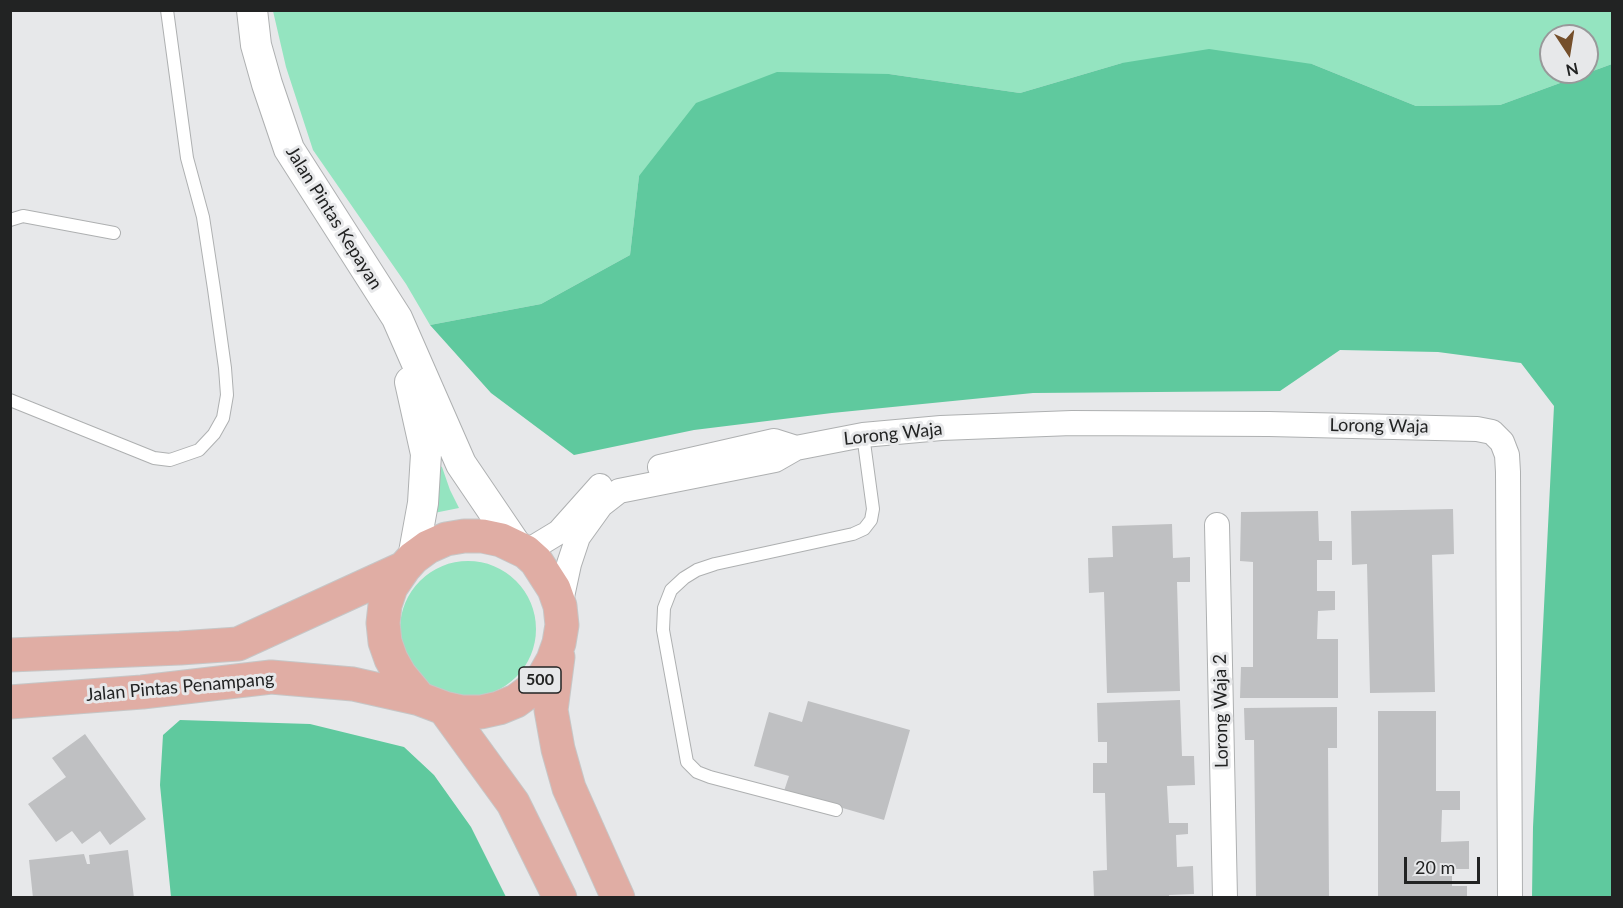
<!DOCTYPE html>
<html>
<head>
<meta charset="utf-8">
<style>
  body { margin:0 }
  #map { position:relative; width:1623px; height:908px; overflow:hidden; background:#e7e8ea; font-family:Lato,sans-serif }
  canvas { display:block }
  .frame { position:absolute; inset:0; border:12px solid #222323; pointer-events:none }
  .north { position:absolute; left:1539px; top:24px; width:60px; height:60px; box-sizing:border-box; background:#e7e8ea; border:2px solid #98999a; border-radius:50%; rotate:168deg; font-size:16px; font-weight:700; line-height:24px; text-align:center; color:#222323 }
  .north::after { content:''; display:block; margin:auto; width:21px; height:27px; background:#754f2b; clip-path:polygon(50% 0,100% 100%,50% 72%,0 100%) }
  .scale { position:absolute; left:1404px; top:857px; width:76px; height:27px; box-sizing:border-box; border:3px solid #222323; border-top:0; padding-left:8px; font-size:18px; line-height:21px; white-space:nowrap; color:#222323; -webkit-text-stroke:4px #e7e8ea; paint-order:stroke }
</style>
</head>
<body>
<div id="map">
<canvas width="1623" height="908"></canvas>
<div class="frame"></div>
<div class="north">N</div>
<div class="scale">20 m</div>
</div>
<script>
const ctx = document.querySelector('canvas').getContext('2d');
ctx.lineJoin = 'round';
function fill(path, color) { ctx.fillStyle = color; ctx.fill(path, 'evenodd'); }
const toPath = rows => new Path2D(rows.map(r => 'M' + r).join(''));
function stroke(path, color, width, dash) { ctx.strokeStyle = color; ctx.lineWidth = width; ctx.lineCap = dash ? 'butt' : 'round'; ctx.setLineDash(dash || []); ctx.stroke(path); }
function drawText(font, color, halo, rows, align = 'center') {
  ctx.font = font + ' Lato,sans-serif'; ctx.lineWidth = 6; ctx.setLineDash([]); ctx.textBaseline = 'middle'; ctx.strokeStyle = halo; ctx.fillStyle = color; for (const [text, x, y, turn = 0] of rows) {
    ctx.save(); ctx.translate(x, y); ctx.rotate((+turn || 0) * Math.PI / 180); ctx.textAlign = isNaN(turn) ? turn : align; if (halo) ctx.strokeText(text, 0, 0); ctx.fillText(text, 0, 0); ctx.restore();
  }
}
const green = toPath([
  [1612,10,1612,64,1500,105,1416,106,1312,64,1122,63,1020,93,889,74,639,176,630,255,541,304,430,325,406,284,313,150,286,67,273,11],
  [1551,36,1587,36,1587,72,1551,72],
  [437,464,442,467,450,490,459,508,429,514],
  '400 629a68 68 0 1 1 136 0a68 68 0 1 1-136 0Z'
]);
const forest = toPath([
  [1209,49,1312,64,1416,106,1500,105,1612,64,1612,897,1532,897,1533,827,1554,406,1521,363,1438,352,1340,350,1280,391,1033,393,832,413,694,430,574,455,491,393,430,325,541,304,630,255,639,176,696,103,777,72,889,74,1020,93,1122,63],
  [180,720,310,724,404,747,434,775,471,827,506,897,171,897,160,785,163,735]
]);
const building = toPath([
  [1453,509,1454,554,1432,555,1435,692,1370,693,1367,564,1352,565,1351,511],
  [1318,511,1319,541,1332,541,1332,560,1317,560,1317,591,1335,591,1335,610,1318,611,1317,639,1338,639,1338,698,1240,698,1241,667,1253,667,1253,562,1240,561,1241,512],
  [1172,524,1173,558,1190,557,1190,582,1177,582,1180,691,1107,693,1104,592,1089,593,1088,558,1113,557,1112,526],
  [1180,700,1182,756,1194,756,1195,785,1167,786,1169,823,1188,823,1188,834,1176,835,1177,867,1193,866,1194,894,1169,895,1169,898,1094,898,1093,871,1107,870,1105,793,1093,793,1093,763,1107,763,1107,742,1098,742,1097,703],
  [808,701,910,730,884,820,784,791,789,776,754,766,769,712,802,722],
  [1337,707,1337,748,1328,748,1329,898,1256,898,1254,740,1245,740,1244,708],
  [1378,711,1436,711,1436,791,1460,791,1460,810,1442,810,1441,842,1469,841,1469,869,1452,869,1452,886,1467,886,1467,898,1378,898],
  [85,734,146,819,110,845,100,831,82,844,72,831,56,842,28,804,66,777,52,758],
  [128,850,134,898,33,898,29,860,84,854,87,864,90,864,89,855]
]);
const service = toPath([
  [10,220,23,216,114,233],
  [10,400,154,458,170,460,199,450,214,434,223,418,227,395,225,368,214,289,203,217,187,158,167,10],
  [836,810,710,777,697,772,687,762,663,630,664,608,671,590,684,578,697,570,715,564,853,534,864,529,871,520,873,509,863,435]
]);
const minor = toPath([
  [660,467,774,441,796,448],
  [1217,525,1225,898],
  [526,552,559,532,600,486],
  [560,606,569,564,578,537,601,505,619,491,775,460,796,448,863,435,941,428,1072,423,1269,424,1477,429,1492,432,1502,442,1507,455,1508,472,1510,898]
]);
const tertiary = toPath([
  [252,10,256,45,267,84,289,149,397,318,461,464,518,548],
  [410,382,426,454,423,503,413,558]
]);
const primary = toPath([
  [10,655,180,648,238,644,404,568,413,558,428,547,446,539,464,536,482,536,501,540,526,552,536,561,554,589,560,606,562,625,559,643,553,660,544,676,531,690,516,701,499,708,481,712,462,712,444,708,420,699,400,675,391,659,385,642,383,623,385,605,391,587,404,568],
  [558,657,551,710,558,749,569,788,618,898],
  [10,702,142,692,271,677,353,684,420,699],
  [444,708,513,803,560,898]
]);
const shields = [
  [540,680,42]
];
const shieldNames = [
  ["500",540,680]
];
const streetNames = [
  ["Jalan Pintas Kepayan",334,218,58],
  ["Lorong Waja",1379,426,1],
  ["Lorong Waja",893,434,-6],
  ["Jalan Pintas Penampang",180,687,-5],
  ["Lorong Waja 2",1221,711,-91]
];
fill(green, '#94e4c0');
fill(forest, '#5fc99e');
fill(building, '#bfc0c2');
stroke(service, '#aeb0b1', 14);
stroke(minor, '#aeb0b1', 26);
stroke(tertiary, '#aeb0b1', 32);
stroke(primary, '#c6c6c6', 35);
stroke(service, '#fff', 12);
stroke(minor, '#fff', 24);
stroke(tertiary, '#fff', 30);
stroke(primary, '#e0ada4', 33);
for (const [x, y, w] of shields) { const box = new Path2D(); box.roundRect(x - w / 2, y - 13, w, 26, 4.5); ctx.fillStyle = '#e7e8ea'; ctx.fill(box); stroke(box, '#222323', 1.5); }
drawText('bold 16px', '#222323', null, shieldNames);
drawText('18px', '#222323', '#e7e8ea', streetNames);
</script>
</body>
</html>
